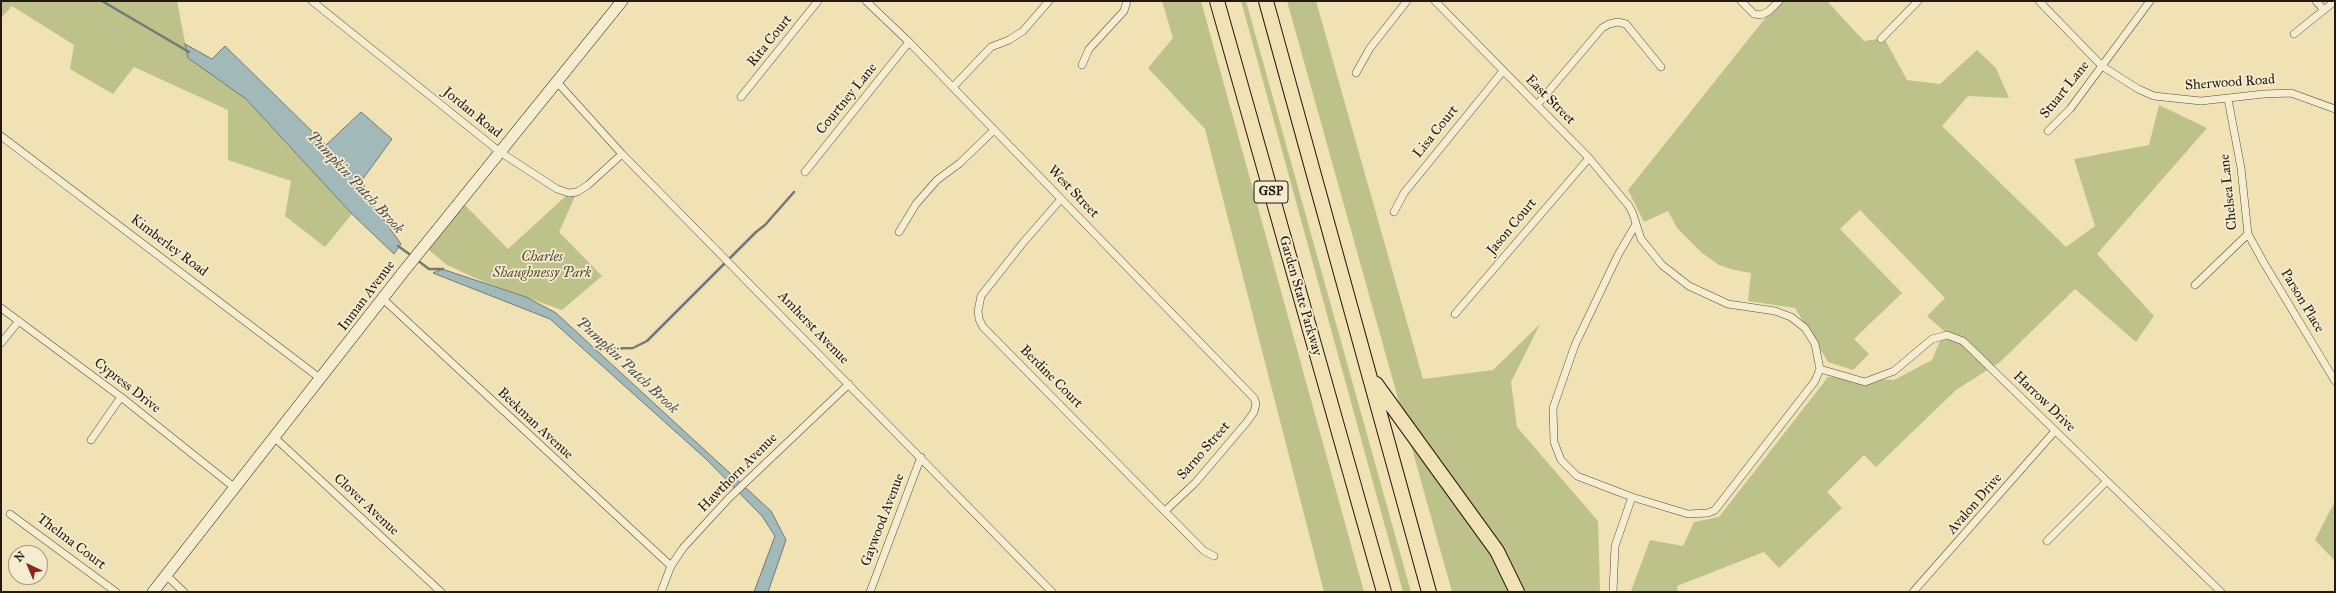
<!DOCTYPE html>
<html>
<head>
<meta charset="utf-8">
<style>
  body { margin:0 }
  #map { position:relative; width:2336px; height:593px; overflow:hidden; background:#f1e2b5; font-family:"IM FELL Great Primer",serif }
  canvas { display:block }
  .frame { position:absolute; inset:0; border:2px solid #261911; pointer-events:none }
  .north { position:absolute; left:8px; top:545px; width:40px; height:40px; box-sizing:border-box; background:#f6eccf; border:1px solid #a39883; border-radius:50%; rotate:316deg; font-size:11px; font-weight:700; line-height:16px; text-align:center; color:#261911 }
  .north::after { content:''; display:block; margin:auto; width:14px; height:18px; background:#8f2418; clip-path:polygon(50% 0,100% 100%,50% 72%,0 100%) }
</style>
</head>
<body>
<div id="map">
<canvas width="2336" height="593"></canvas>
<div class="frame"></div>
<div class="north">N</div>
</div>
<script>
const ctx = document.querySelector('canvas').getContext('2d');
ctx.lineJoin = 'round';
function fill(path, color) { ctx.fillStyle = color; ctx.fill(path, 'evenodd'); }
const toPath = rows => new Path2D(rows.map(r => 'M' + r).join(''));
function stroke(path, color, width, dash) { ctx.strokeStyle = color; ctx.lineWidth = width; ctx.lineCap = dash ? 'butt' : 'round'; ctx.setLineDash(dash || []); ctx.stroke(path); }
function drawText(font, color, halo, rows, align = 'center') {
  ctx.font = font + ' "IM FELL Great Primer",serif'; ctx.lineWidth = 3.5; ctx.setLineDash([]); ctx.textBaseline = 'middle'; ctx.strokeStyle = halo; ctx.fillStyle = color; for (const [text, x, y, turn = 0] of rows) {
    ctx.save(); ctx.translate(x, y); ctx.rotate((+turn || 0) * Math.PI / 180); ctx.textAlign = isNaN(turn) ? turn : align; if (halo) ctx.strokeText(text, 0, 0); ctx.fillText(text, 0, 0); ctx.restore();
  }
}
const green = toPath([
  [1,1,177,1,188,58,246,99,352,214,325,247,285,216,291,181,228,160,228,110,134,67,113,94,70,69,74,45,12,6,1,18],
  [1162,1,1201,1,1364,592,1324,592,1205,129,1148,68,1173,38],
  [1241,1,1246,1,1411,592,1403,592],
  [1287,1,1316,1,1423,379,1493,370,1540,324,1511,382,1517,427,1598,521,1600,591,1631,591,1650,540,1683,546,1694,522,1719,517,1828,377,1894,380,1932,360,1944,331,1927,316,1945,298,1860,210,1840,229,1902,293,1854,339,1869,354,1853,370,1828,362,1795,308,1748,301,1751,273,1734,270,1719,265,1702,253,1677,228,1668,211,1644,222,1628,190,1779,1,1827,1,1864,41,1884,38,1907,80,1940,84,1977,50,1996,68,2009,98,1968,96,1942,126,2066,247,2095,226,2074,159,2149,145,2159,105,2207,128,2097,254,2154,316,2136,342,2075,289,2000,362,1956,390,1876,467,1864,455,1827,492,1842,508,1779,568,1764,552,1677,586,1678,592,1452,592],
  [577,192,559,232,602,276,562,310,484,282,447,265,424,246,461,201,508,249,569,193],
  [2335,501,2335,561,2315,540]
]);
const water = toPath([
  [185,44,212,59,225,46,326,145,361,112,392,139,362,180,368,197,401,244,394,254,352,214,246,99,188,58,185,44],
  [442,269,526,297,556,313,771,511,786,540,768,592,754,592,775,536,762,516,706,459,550,319,433,273,442,269]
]);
const stream = toPath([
  [102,1,189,52],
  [398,246,412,256],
  [417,260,429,269,443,269],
  [596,349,633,348,647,341,756,232,765,225,794,192]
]);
const minor = toPath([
  [312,1,500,152,557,189,569,193,577,192,588,185,622,154],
  [866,1,909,42,1254,398,1256,404,1254,412,1246,423,1195,483,1165,511],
  [1435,1,1589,158,1629,206,1633,214,1641,239,1662,265,1689,286,1728,304,1775,311,1791,317,1805,328,1815,344,1820,369,1815,381,1715,510,1708,513,1688,514,1632,497,1577,476,1561,460,1554,442,1553,408,1575,345,1618,255,1636,224],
  [1741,1,1754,14,1761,15,1769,11,1779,1],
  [2039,1,2102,66,2138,89,2154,96,2201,101,2264,94,2291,93,2335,109],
  [2316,1,2324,10],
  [2294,34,2335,1],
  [1881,39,1918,1],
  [1082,65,1089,49,1124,11,1127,1],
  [1356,73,1370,48,1407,1],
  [557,82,622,154,1052,592],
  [953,87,991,47,1009,40,1023,31,1049,1],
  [741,97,818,1],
  [1537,105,1602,28,1609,24,1618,22,1626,24,1661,67],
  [2048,131,2070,109,2150,1],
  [1,136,321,379],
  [805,172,909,42],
  [1061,199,1022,244,981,296,978,311,979,319,983,327,1204,551,1214,556],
  [1394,212,1404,193,1503,71],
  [899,232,916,204,937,180,960,163,994,130],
  [2248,234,2264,263,2335,381],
  [2195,285,2248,234,2241,168,2228,99],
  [383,299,671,566],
  [1,308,121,397,235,488],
  [1455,314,1589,158],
  [1,343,19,321],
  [1820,369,1865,382,1894,371,1932,339,1947,335,1963,341,2221,592],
  [274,437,441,592],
  [91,440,121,397],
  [10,514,116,592],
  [2047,541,2107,481],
  [166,575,184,592],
  [661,592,671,566,683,548,729,498,849,384],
  [870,592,921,457],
  [1613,592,1615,546,1632,497],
  [1913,592,2055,431]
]);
const secondary = toPath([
  [153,592,404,271,622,1]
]);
const motorway = toPath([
  [1217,1,1384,592],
  [1266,1,1429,592],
  [1376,384,1497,551,1517,592]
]);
const shields = [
  [1271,192,34]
];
const shieldNames = [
  ["GSP",1271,192]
];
const streetNames = [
  ["Rita Court",770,41,-51],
  ["Sherwood Road",2230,83,-4],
  ["Stuart Lane",2065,90,-51],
  ["Courtney Lane",847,99,-51],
  ["East Street",1550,100,45],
  ["Jordan Road",472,113,39],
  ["Lisa Court",1436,132,-51],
  ["West Street",1073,192,46],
  ["Chelsea Lane",2229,192,-96],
  ["Jason Court",1512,227,-50],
  ["Kimberley Road",169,246,37],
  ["Inman Avenue",367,296,-53],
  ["Garden State Parkway",1300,296,74],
  ["Parson Place",2302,301,59],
  ["Amherst Avenue",813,328,46],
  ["Berdine Court",1051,377,45],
  ["Cypress Drive",127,386,38],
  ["Harrow Drive",2044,402,44],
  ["Beekman Avenue",535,424,43],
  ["Sarno Street",1204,451,-49],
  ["Hawthorn Avenue",738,473,-45],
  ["Avalon Drive",1975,504,-49],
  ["Clover Avenue",366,505,43],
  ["Gaywood Avenue",883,520,-69],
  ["Thelma Court",71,542,37]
];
const parkNames = [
  ["Charles",542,258],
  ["Shaughnessy Park",542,274]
];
const waterNames = [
  ["Pumpkin Patch Brook",355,183,47],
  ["Pumpkin Patch Brook",627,366,43]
];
fill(green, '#bdc28b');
fill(water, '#a1bab9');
stroke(water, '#707a76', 1);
stroke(stream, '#707a76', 2.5);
stroke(minor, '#594b3a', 8);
stroke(secondary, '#261911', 12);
stroke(motorway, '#261911', 16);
stroke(minor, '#f6eccf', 7);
stroke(secondary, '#f6eccf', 11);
stroke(motorway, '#f1e2b5', 14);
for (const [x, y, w] of shields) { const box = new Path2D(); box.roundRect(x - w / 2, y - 11, w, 22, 3); ctx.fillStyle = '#f6eccf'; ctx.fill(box); stroke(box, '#261911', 1); }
drawText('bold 13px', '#261911', null, shieldNames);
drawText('14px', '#261911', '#f6eccf', streetNames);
drawText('italic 14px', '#534c36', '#f6eccf', parkNames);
drawText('italic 15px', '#51514c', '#f6eccf', waterNames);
</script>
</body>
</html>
